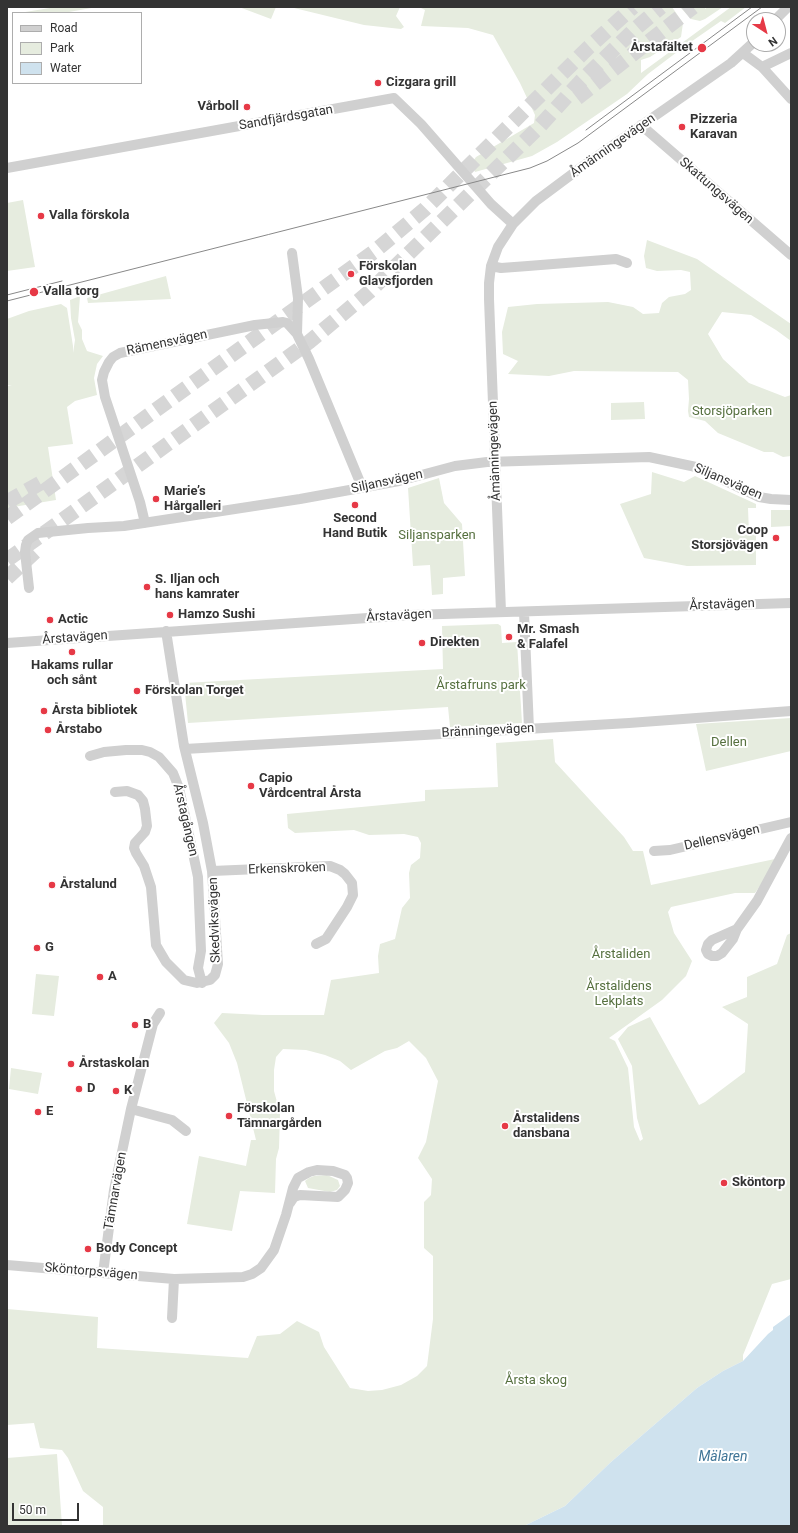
<!DOCTYPE html>
<html>
<head>
<meta charset="utf-8">
<style>
  body { margin:0 }
  #map { position:relative; width:798px; height:1533px; overflow:hidden; background:#fff; font-family:Roboto,sans-serif }
  canvas { display:block }
  .frame { position:absolute; inset:0; border:8px solid #333; pointer-events:none }
  .legend { position:absolute; left:12px; top:12px; width:130px; height:72px; box-sizing:border-box; background:#fff; border:1px solid #adadad; margin:0; padding:5px 7px; list-style:none; font-size:12px; color:#333 }
  .legend li { display:flex; align-items:center; gap:8px; height:20px }
  .legend b { width:20px; border:1px solid #adadad }
  .north { position:absolute; left:746px; top:12px; width:40px; height:40px; box-sizing:border-box; background:#fff; border:1px solid #adadad; border-radius:50%; rotate:144deg; font-size:11px; font-weight:700; line-height:16px; text-align:center; color:#333 }
  .north::after { content:''; display:block; margin:auto; width:14px; height:18px; background:#e63946; clip-path:polygon(50% 0,100% 100%,50% 72%,0 100%) }
  .scale { position:absolute; left:12px; top:1503px; width:67px; height:18px; box-sizing:border-box; border:2px solid #333; border-top:0; padding-left:5px; font-size:12px; line-height:14px; white-space:nowrap; color:#333; -webkit-text-stroke:3px #fff; paint-order:stroke }
</style>
</head>
<body>
<div id="map">
<canvas width="798" height="1533"></canvas>
<div class="frame"></div>
<ul class="legend">
<li><b style="height:5px;background:#d0d0d0"></b>Road</li>
<li><b style="height:11px;background:#e6ecdf"></b>Park</li>
<li><b style="height:11px;background:#cfe2ee"></b>Water</li>
</ul>
<div class="north">N</div>
<div class="scale">50 m</div>
</div>
<script>
const ctx = document.querySelector('canvas').getContext('2d');
ctx.lineJoin = 'round';
function fill(path, color) { ctx.fillStyle = color; ctx.fill(path, 'evenodd'); }
const toPath = rows => new Path2D(rows.map(r => 'M' + r).join(''));
function stroke(path, color, width, dash) { ctx.strokeStyle = color; ctx.lineWidth = width; ctx.lineCap = dash ? 'butt' : 'round'; ctx.setLineDash(dash || []); ctx.stroke(path); }
function drawText(font, color, halo, rows, align = 'center') {
  ctx.font = font + ' Roboto,sans-serif'; ctx.lineWidth = 4; ctx.setLineDash([]); ctx.textBaseline = 'middle'; ctx.strokeStyle = halo; ctx.fillStyle = color; for (const [text, x, y, turn = 0] of rows) {
    ctx.save(); ctx.translate(x, y); ctx.rotate((+turn || 0) * Math.PI / 180); ctx.textAlign = isNaN(turn) ? turn : align; if (halo) ctx.strokeText(text, 0, 0); ctx.fillText(text, 0, 0); ctx.restore();
  }
}
const green = toPath([
  [56,7,97,7,69,12,19,13],
  [239,7,276,7,271,19],
  [290,7,400,7,396,16,404,27,401,29,364,25],
  [419,7,672,7,683,23,681,37,650,57,641,60,641,73,731,7,746,7,725,23,721,21,685,46,648,74,627,94,557,142,532,156,475,172,471,164,476,157,534,123,535,115,520,83,493,35,468,28,421,26,425,10],
  [680,7,704,7,706,9,706,7,723,7,705,19,700,21,691,19],
  [23,200,35,267,7,271,7,203],
  [647,240,697,259,791,324,791,341,776,330,751,315,722,312,708,334,723,359,749,383,785,397,791,395,791,456,783,457,773,452,764,452,718,433,705,421,689,417,688,411,689,399,688,380,678,372,574,371,549,376,508,374,518,361,503,354,502,332,508,307,537,304,608,302,633,307,643,314,659,313,662,303,669,297,685,294,691,290,690,272,681,270,657,271,646,268,644,256],
  [166,276,171,299,88,303,87,298],
  [80,296,78,322,82,330,82,339,87,351,103,356,97,364,94,378,97,395,75,401,67,407,73,444,48,447,56,500,7,508,7,386,12,385,7,385,7,319,29,311,61,304,67,308,73,346,73,353,75,340,71,318,70,300],
  [644,402,645,419,611,420,611,403],
  [652,472,684,482,695,476,756,504,756,508,748,508,749,534,756,534,756,565,687,566,644,558,620,504,651,494],
  [439,478,444,503,462,524,465,576,443,578,443,594,432,595,430,565,413,566,408,488],
  [771,510,791,510,791,526,771,527],
  [498,624,501,626,502,643,517,642,522,723,450,727,448,707,188,723,184,683,443,669,442,626],
  [791,718,791,751,706,771,696,724],
  [553,739,555,762,624,837,633,851,643,851,651,885,775,859,764,880,755,893,735,893,671,907,668,912,674,933,692,961,686,976,662,1000,609,1038,615,1041,628,1068,634,1127,640,1141,643,1139,637,1118,632,1066,618,1039,628,1027,650,1017,699,1105,705,1102,745,1072,748,1024,722,1007,747,997,747,977,777,964,787,935,791,933,791,1279,772,1284,743,1355,743,1361,723,1371,697,1388,611,1462,565,1506,524,1526,103,1526,103,1507,83,1491,68,1458,62,1450,40,1448,34,1423,7,1425,7,1309,98,1317,97,1348,248,1358,257,1336,280,1334,297,1321,319,1332,324,1347,350,1388,368,1391,382,1390,401,1385,417,1376,427,1366,433,1319,433,1256,424,1248,424,1202,431,1195,432,1179,418,1158,426,1142,438,1081,426,1058,409,1041,397,1048,385,1051,351,1070,340,1061,325,1055,306,1050,283,1049,276,1057,274,1070,274,1091,280,1113,279,1148,276,1159,275,1193,240,1191,232,1231,187,1224,199,1156,246,1166,251,1140,256,1140,237,1063,229,1043,214,1023,222,1013,263,1015,324,1015,331,980,379,973,378,956,380,944,395,939,402,908,410,898,409,873,411,865,420,858,421,843,418,837,404,834,369,835,354,830,295,833,288,828,287,814,425,801,425,790,498,787,496,743],
  [36,974,59,976,54,1016,32,1014],
  [11,1068,42,1073,38,1094,9,1089],
  [327,1175,338,1180,340,1186,337,1190,330,1192,308,1188,305,1181,309,1178,314,1176],
  [57,1454,62,1526,7,1526,7,1458]
]);
const water = toPath([
  [791,1314,791,1526,524,1526,565,1506,611,1462,697,1388,723,1371,743,1361,768,1334,773,1330,773,1327]
]);
const highwayTunnel = toPath([
  [577,98,693,7],
  [7,502,44,481],
  [7,518,375,251,425,209,589,47,633,7],
  [7,560,309,342,369,292,538,128,581,81,635,29,661,7],
  [7,578,36,551]
]);
const minor = toPath([
  [775,20,788,7],
  [743,53,762,67,791,99],
  [762,67,791,53],
  [641,125,791,255],
  [7,168,394,98,421,124,491,204,513,224],
  [292,253,298,298,297,334],
  [491,266,501,268,528,266,616,259,627,263],
  [145,523,140,502,105,397,102,380,104,372,109,362,113,357,120,353,255,325,283,322,287,323,297,334,309,359,362,487],
  [29,588,25,552,26,545,28,540,38,533,88,528,124,526,300,499,399,481,455,466,487,462,649,457,696,467,759,497,771,499,791,500],
  [501,612,489,299,489,283,491,266,498,247,513,224,536,201,583,166,731,63,754,42],
  [524,612,529,729],
  [7,643,411,615,791,603],
  [185,749,629,723,791,711],
  [90,756,104,752,126,750,142,750,150,752,159,757,173,773,179,788,198,877,201,951,198,968,202,983],
  [115,792,127,791,138,795,143,801,145,809,147,826,145,832,135,843,134,848,136,853,144,866,151,887,156,945,166,962,184,980,197,983,210,980,215,975,218,964,212,871,203,823,184,746,166,631],
  [654,851,670,850,791,822],
  [212,871,330,866,340,870,345,874,352,883,353,895,347,907,326,939,316,944],
  [737,929,757,901,791,838],
  [737,929,733,939,722,953,717,956,712,956,708,954,706,950,708,944,712,940,737,929],
  [131,1109,172,1120,186,1131],
  [7,1265,174,1279,243,1277,252,1274,261,1268,274,1250,286,1215,293,1188,298,1178,309,1172,317,1170,333,1171,345,1175,347,1178,348,1183,345,1190,338,1197,300,1195,294,1197,290,1203],
  [103,1273,114,1190,131,1109,153,1024,160,1013],
  [172,1318,174,1279]
]);
const tram = toPath([
  [586,130,752,7],
  [7,295,62,281],
  [7,301,530,168,547,161,578,143,762,7]
]);
const markers = [
  [702,48,5,"#e63946"],
  [378,83,4,"#e63946"],
  [247,107,4,"#e63946"],
  [682,127,4,"#e63946"],
  [41,216,4,"#e63946"],
  [351,274,4,"#e63946"],
  [34,292,5,"#e63946"],
  [156,499,4,"#e63946"],
  [355,505,4,"#e63946"],
  [776,538,4,"#e63946"],
  [147,587,4,"#e63946"],
  [170,615,4,"#e63946"],
  [50,620,4,"#e63946"],
  [509,637,4,"#e63946"],
  [422,643,4,"#e63946"],
  [72,652,4,"#e63946"],
  [137,691,4,"#e63946"],
  [44,711,4,"#e63946"],
  [48,730,4,"#e63946"],
  [251,786,4,"#e63946"],
  [52,885,4,"#e63946"],
  [37,948,4,"#e63946"],
  [100,977,4,"#e63946"],
  [135,1025,4,"#e63946"],
  [71,1064,4,"#e63946"],
  [79,1089,4,"#e63946"],
  [116,1091,4,"#e63946"],
  [38,1112,4,"#e63946"],
  [229,1116,4,"#e63946"],
  [505,1126,4,"#e63946"],
  [724,1183,4,"#e63946"],
  [88,1249,4,"#e63946"]
];
const poiNames = [
  ["Årstafältet",693,48,"right"],
  ["Cizgara grill",386,83],
  ["Vårboll",239,107,"right"],
  ["Pizzeria",690,120],
  ["Karavan",690,135],
  ["Valla förskola",49,216],
  ["Förskolan",359,267],
  ["Glavsfjorden",359,282],
  ["Valla torg",43,292],
  ["Marie’s",164,492],
  ["Hårgalleri",164,507],
  ["Second",355,519,"center"],
  ["Hand Butik",355,534,"center"],
  ["Coop",768,531,"right"],
  ["Storsjövägen",768,546,"right"],
  ["S. Iljan och",155,580],
  ["hans kamrater",155,595],
  ["Hamzo Sushi",178,615],
  ["Actic",58,620],
  ["Mr. Smash",517,630],
  ["& Falafel",517,645],
  ["Direkten",430,643],
  ["Hakams rullar",72,666,"center"],
  ["och sånt",72,681,"center"],
  ["Förskolan Torget",145,691],
  ["Årsta bibliotek",52,711],
  ["Årstabo",56,730],
  ["Capio",259,779],
  ["Vårdcentral Årsta",259,794],
  ["Årstalund",60,885],
  ["G",45,948],
  ["A",108,977],
  ["B",143,1025],
  ["Årstaskolan",79,1064],
  ["D",87,1089],
  ["K",124,1091],
  ["Förskolan",237,1109],
  ["Tämnargården",237,1124],
  ["E",46,1112],
  ["Årstalidens",513,1119],
  ["dansbana",513,1134],
  ["Sköntorp",732,1183],
  ["Body Concept",96,1249]
];
const streetNames = [
  ["Sandfjärdsgatan",286,118,-10],
  ["Åmänningevägen",613,146,-35],
  ["Skattungsvägen",716,191,41],
  ["Rämensvägen",167,343,-12],
  ["Åmänningevägen",495,451,-92],
  ["Siljansvägen",387,482,-12],
  ["Siljansvägen",728,482,23],
  ["Årstavägen",722,605,-2],
  ["Årstavägen",399,616,-3],
  ["Årstavägen",75,638,-4],
  ["Bränningevägen",488,731,-3],
  ["Årstagången",185,820,77],
  ["Dellensvägen",722,838,-13],
  ["Erkenskroken",287,869,-2],
  ["Skedviksvägen",215,920,-92],
  ["Tämnarvägen",116,1191,-80],
  ["Sköntorpsvägen",91,1272,5]
];
const parkNames = [
  ["Storsjöparken",732,412],
  ["Siljansparken",437,536],
  ["Årstafruns park",481,686],
  ["Dellen",729,743],
  ["Årstaliden",621,955],
  ["Årstalidens",619,987],
  ["Lekplats",619,1002],
  ["Årsta skog",536,1381]
];
const waterNames = [
  ["Mälaren",723,1457]
];
fill(green, '#e6ecdf');
fill(water, '#cfe2ee');
stroke(highwayTunnel, '#d6d6d6', 15, [15, 8]);
stroke(minor, '#d0d0d0', 10);
stroke(tram, '#888', 1);
for (const [x, y, r, color] of markers) { const dot = new Path2D(); dot.arc(x, y, r, 0, 2 * Math.PI); ctx.fillStyle = color; ctx.fill(dot); stroke(dot, '#fff', 1.5); }
drawText('bold 13px', '#333', '#fff', poiNames, 'left');
drawText('13px', '#333', '#fff', streetNames);
drawText('13px', '#56703f', '#fff', parkNames);
drawText('italic 14px', '#3f7597', '#fff', waterNames);
</script>
</body>
</html>
